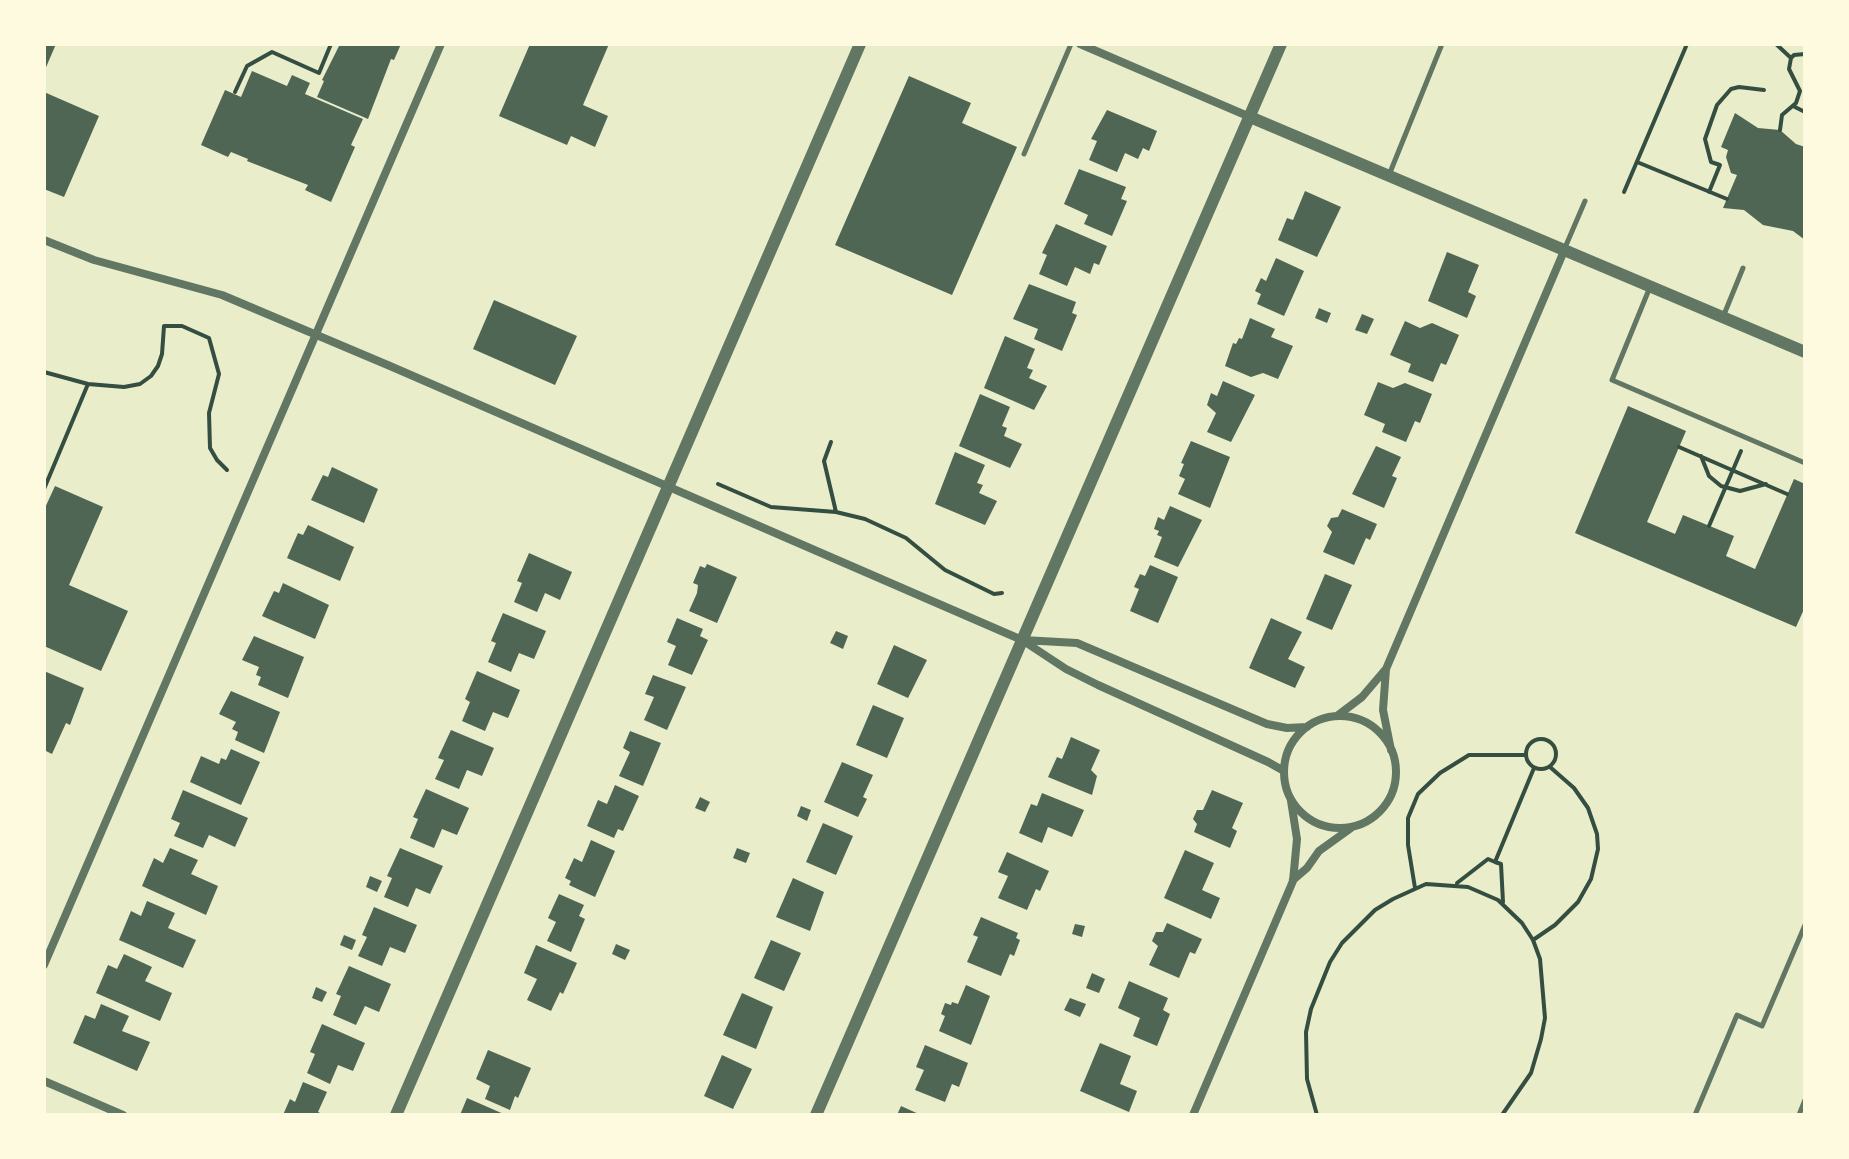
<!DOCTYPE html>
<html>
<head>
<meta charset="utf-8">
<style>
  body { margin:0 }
  #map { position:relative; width:1849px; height:1159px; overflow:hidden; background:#e9edc9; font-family:Jost,sans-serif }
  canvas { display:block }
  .frame { position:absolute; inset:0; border:46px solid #fefae0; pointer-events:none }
</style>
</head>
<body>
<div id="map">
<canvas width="1849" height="1159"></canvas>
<div class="frame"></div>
</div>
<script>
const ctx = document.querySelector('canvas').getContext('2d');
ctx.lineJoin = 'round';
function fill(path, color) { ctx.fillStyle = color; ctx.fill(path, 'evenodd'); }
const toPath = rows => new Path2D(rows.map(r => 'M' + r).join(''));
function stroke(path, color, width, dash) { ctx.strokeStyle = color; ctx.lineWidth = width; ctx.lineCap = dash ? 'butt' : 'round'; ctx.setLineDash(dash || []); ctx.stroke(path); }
const building = toPath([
  [44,44,56,44,44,72],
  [340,44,401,44,394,60,391,59,368,119,317,97,324,81,322,80],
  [530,44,609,44,583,105,608,116,595,147,571,136,567,145,499,116],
  [252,71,287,86,292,75,310,83,305,94,363,119,351,145,355,147,331,202,305,190,308,185,247,161,248,159,231,152,228,157,201,145,225,90,241,97],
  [909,76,971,103,962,123,1017,147,952,295,835,245],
  [44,92,99,116,64,197,44,189],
  [1107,110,1157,131,1149,151,1143,148,1138,159,1125,153,1117,172,1089,160,1097,141,1091,139],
  [1735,113,1758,128,1780,130,1796,144,1805,147,1805,240,1793,231,1763,225,1744,210,1723,208,1737,175,1731,173,1726,157,1728,150,1721,147],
  [1079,169,1126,187,1121,199,1127,201,1112,236,1084,224,1088,215,1064,204],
  [1305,191,1341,207,1317,257,1278,240,1287,218,1293,220],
  [1056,224,1107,246,1099,265,1094,263,1090,274,1075,267,1067,286,1039,274,1047,255,1042,253],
  [1447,252,1479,265,1468,292,1476,296,1467,318,1428,301],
  [1276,258,1304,271,1284,316,1257,304,1261,294,1255,291,1261,278,1266,281],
  [1029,284,1076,302,1072,313,1077,315,1062,351,1034,339,1038,329,1013,319],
  [494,300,577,336,555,385,473,349],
  [1319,308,1331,313,1327,323,1315,318],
  [1362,314,1374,319,1367,334,1355,330],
  [1250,318,1275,329,1271,337,1293,346,1278,379,1263,373,1251,377,1225,366,1233,343,1236,344,1239,338,1242,339],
  [1405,321,1420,328,1432,323,1459,335,1446,365,1441,363,1433,382,1408,372,1411,364,1390,355],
  [1005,336,1035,349,1027,368,1033,370,1029,378,1047,386,1034,410,984,388],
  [1223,381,1255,395,1231,442,1207,432,1216,413,1207,405,1211,393,1217,396],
  [1378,382,1393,388,1405,383,1432,394,1420,423,1415,421,1406,442,1382,432,1385,424,1364,415],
  [980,394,1010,407,1002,426,1007,428,1004,436,1022,444,1010,468,959,446],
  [1628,406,1686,431,1647,522,1675,534,1683,515,1734,536,1726,556,1755,569,1794,479,1805,484,1805,607,1796,627,1575,533],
  [1191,441,1230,457,1210,508,1178,494,1185,479,1179,476,1184,464,1181,463],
  [1376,446,1401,457,1392,476,1397,478,1384,508,1352,494],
  [955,452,985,465,977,483,983,485,979,493,997,501,985,525,935,504],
  [332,467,378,489,364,523,311,500,323,475,328,477],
  [55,486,103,507,69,585,128,611,101,671,44,646,44,510],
  [1170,506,1202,520,1178,567,1154,557,1162,537,1157,535,1159,531,1154,529,1158,517,1164,520],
  [1342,509,1377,524,1370,540,1366,538,1354,565,1323,552,1332,532,1327,526,1331,518,1338,517],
  [308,525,354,547,340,581,287,558,298,533,303,535],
  [529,553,572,572,560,600,545,593,537,612,514,602,522,583,517,581],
  [707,564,737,577,717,623,689,611,697,593,698,585,693,583,700,566,705,568],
  [1150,565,1178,577,1158,623,1130,611,1139,589,1134,587,1140,574,1145,576],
  [1325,574,1352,585,1332,630,1306,619],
  [283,583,329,605,315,639,262,616,274,591,279,593],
  [503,613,546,631,534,659,519,653,511,672,488,662,496,643,491,641],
  [677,618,703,629,700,636,708,640,692,675,668,665,676,646,667,642],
  [1271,618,1302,632,1288,659,1305,667,1295,688,1249,668],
  [836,631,848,636,843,649,830,643],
  [254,636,304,657,288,698,258,685,261,677,256,675,259,667,242,660],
  [894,645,927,660,908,698,877,684],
  [44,671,84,688,70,725,66,723,52,754,44,750],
  [477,671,520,690,508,718,493,712,485,731,462,721,470,702,465,699],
  [653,675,686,687,667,730,644,720,654,697,645,694],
  [231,691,280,712,264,753,235,740,238,732,232,729,236,722,219,714],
  [873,705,904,718,887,758,856,745],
  [451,730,494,748,482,776,467,770,459,789,435,779,444,760,438,758],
  [630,731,661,743,643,786,619,776,630,752,623,748],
  [1071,737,1100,750,1091,770,1097,776,1092,795,1048,777,1057,757,1062,759],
  [231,749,260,762,241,805,190,782,201,756,219,764,221,758,226,760],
  [842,762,873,775,863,797,867,799,858,817,824,802],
  [615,785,639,796,623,831,618,829,614,838,587,826,598,800,607,804],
  [426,789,469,808,457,835,442,829,434,848,410,838,418,819,413,817],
  [183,790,248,818,235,847,209,835,203,848,174,836,180,823,171,819],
  [1212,790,1243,803,1232,828,1237,831,1230,848,1194,832,1197,824,1193,819,1197,810,1203,810],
  [1042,793,1084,810,1072,837,1048,827,1042,843,1019,833,1031,804,1037,806],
  [700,797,710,802,705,812,695,808],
  [801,806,811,810,807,821,797,816],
  [823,823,853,836,836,875,806,862],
  [591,840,615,851,595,897,569,885,571,881,565,878,574,858,582,862],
  [170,848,198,860,191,874,218,886,206,915,142,886,154,858,163,863],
  [400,848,443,866,430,894,416,888,408,907,384,897,392,878,387,876],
  [737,848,750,853,746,863,733,858],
  [1185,850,1214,863,1202,890,1220,898,1211,919,1164,898],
  [1007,852,1049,871,1040,891,1036,889,1027,910,998,898,1008,876,998,872],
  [370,876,382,881,377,892,366,887],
  [793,878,824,892,810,931,776,917],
  [559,894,584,905,579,916,585,919,571,952,547,941,556,922,548,918],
  [147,901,175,913,168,928,196,940,183,968,119,940,131,911,141,916],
  [374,907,417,925,405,953,390,947,382,966,358,956,367,937,362,935],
  [981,917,1018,933,1016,938,1020,940,1014,956,1010,954,1001,976,967,962,978,937,973,935],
  [1167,923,1202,939,1195,954,1190,952,1179,978,1149,965,1158,946,1152,941,1156,932,1163,932],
  [1075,924,1085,926,1082,937,1072,934],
  [344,935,356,940,352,950,340,945],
  [771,940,801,953,784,991,754,978],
  [616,944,630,950,625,960,612,954],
  [536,945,577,963,563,994,560,992,551,1011,527,1000,537,979,524,973],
  [124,954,152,967,145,981,172,993,160,1021,96,993,108,965,117,969],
  [349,966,391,984,379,1012,365,1006,356,1025,333,1015,341,996,336,994],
  [1092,973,1105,979,1099,993,1086,988],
  [1129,981,1168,998,1163,1010,1170,1014,1157,1046,1133,1036,1140,1018,1118,1008],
  [966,985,990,996,971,1045,939,1031,945,1016,941,1014,945,1003,951,1005,952,1002,958,1004],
  [316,987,327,992,322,1002,312,998],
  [742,993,773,1007,756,1049,723,1035],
  [1070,998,1086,1004,1080,1017,1064,1010],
  [101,1004,129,1016,122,1031,150,1042,137,1071,73,1043,85,1015,95,1019],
  [322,1024,365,1043,353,1071,338,1065,330,1084,307,1073,315,1054,310,1052],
  [1100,1043,1131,1056,1120,1084,1137,1091,1129,1112,1080,1091],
  [925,1045,968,1063,959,1087,952,1084,945,1102,915,1090,924,1070,916,1067],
  [488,1050,531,1068,518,1098,515,1096,510,1110,485,1099,490,1086,476,1079],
  [722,1055,752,1069,733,1109,704,1096],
  [303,1082,327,1092,318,1112,325,1115,283,1115,290,1099,295,1102],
  [467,1098,506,1115,460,1115],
  [901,1106,921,1115,897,1115]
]);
const path = toPath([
  [1776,44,1791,58,1794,55,1805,54],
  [235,92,247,66,272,52,319,73,331,44],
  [1793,106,1805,112],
  [1780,130,1782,115,1796,103,1800,91,1789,69,1791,58],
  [1637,162,1727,199],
  [1624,192,1687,44],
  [1709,192,1720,165,1711,162,1705,139,1717,105,1731,89,1739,87,1764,90],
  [44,372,88,384,124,387,140,384,151,376,158,366,162,354,164,326,182,326,209,338,219,374,209,413,210,448,217,460,227,470],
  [831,442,824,461,836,512],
  [1679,447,1787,494],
  [1701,456,1709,476,1721,486,1740,491,1766,484],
  [718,484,771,507,836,512,865,519,906,538,945,570,994,594,1002,593],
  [44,489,88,384],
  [1709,526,1741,451],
  '1526 754a15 15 0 1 1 30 0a15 15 0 1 1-30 0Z',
  [1495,862,1534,768],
  [1457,883,1488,859,1495,862,1501,864,1503,902],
  [1415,888,1408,845,1408,818,1418,794,1440,773,1469,755,1525,755],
  [1533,940,1555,925,1578,902,1591,879,1598,849,1597,834,1588,808,1574,788,1550,767],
  [1317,1115,1307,1079,1306,1032,1311,1009,1330,962,1342,943,1375,910,1393,899,1426,884,1468,887,1498,900,1522,923,1533,940,1540,959,1545,1018,1541,1039,1531,1073,1502,1115]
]);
const service = toPath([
  [1024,154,1071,44],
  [1389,175,1442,44],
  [1564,250,1585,201],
  [1650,287,1612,380,1805,463],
  [1723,317,1743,268],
  [1695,1115,1737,1015,1762,1026,1805,925],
  [1799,1115,1805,1100]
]);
const minor = toPath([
  [1080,44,1250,117],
  [44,240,94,260,222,295,390,366,1022,640,1066,669,1098,685,1268,762,1284,771],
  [1023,640,1077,643,1267,724,1287,728,1307,727],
  [1337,716,1362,697,1385,670],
  '1284 772a56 56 0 1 1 112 0a56 56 0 1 1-112 0Z',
  [1391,750,1383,710,1386,669,1564,251],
  [1293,880,1307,868,1319,851,1351,828],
  [44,965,441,44],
  [44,1081,123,1115],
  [1193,1115,1293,881,1297,839,1291,801]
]);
const tertiary = toPath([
  [1250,117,1805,352],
  [396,1115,860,44],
  [816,1115,1281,44]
]);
fill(building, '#4f6655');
stroke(path, '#344e41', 4);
stroke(service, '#617663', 5);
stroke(minor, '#617663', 8);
stroke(tertiary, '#617663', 12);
</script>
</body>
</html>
